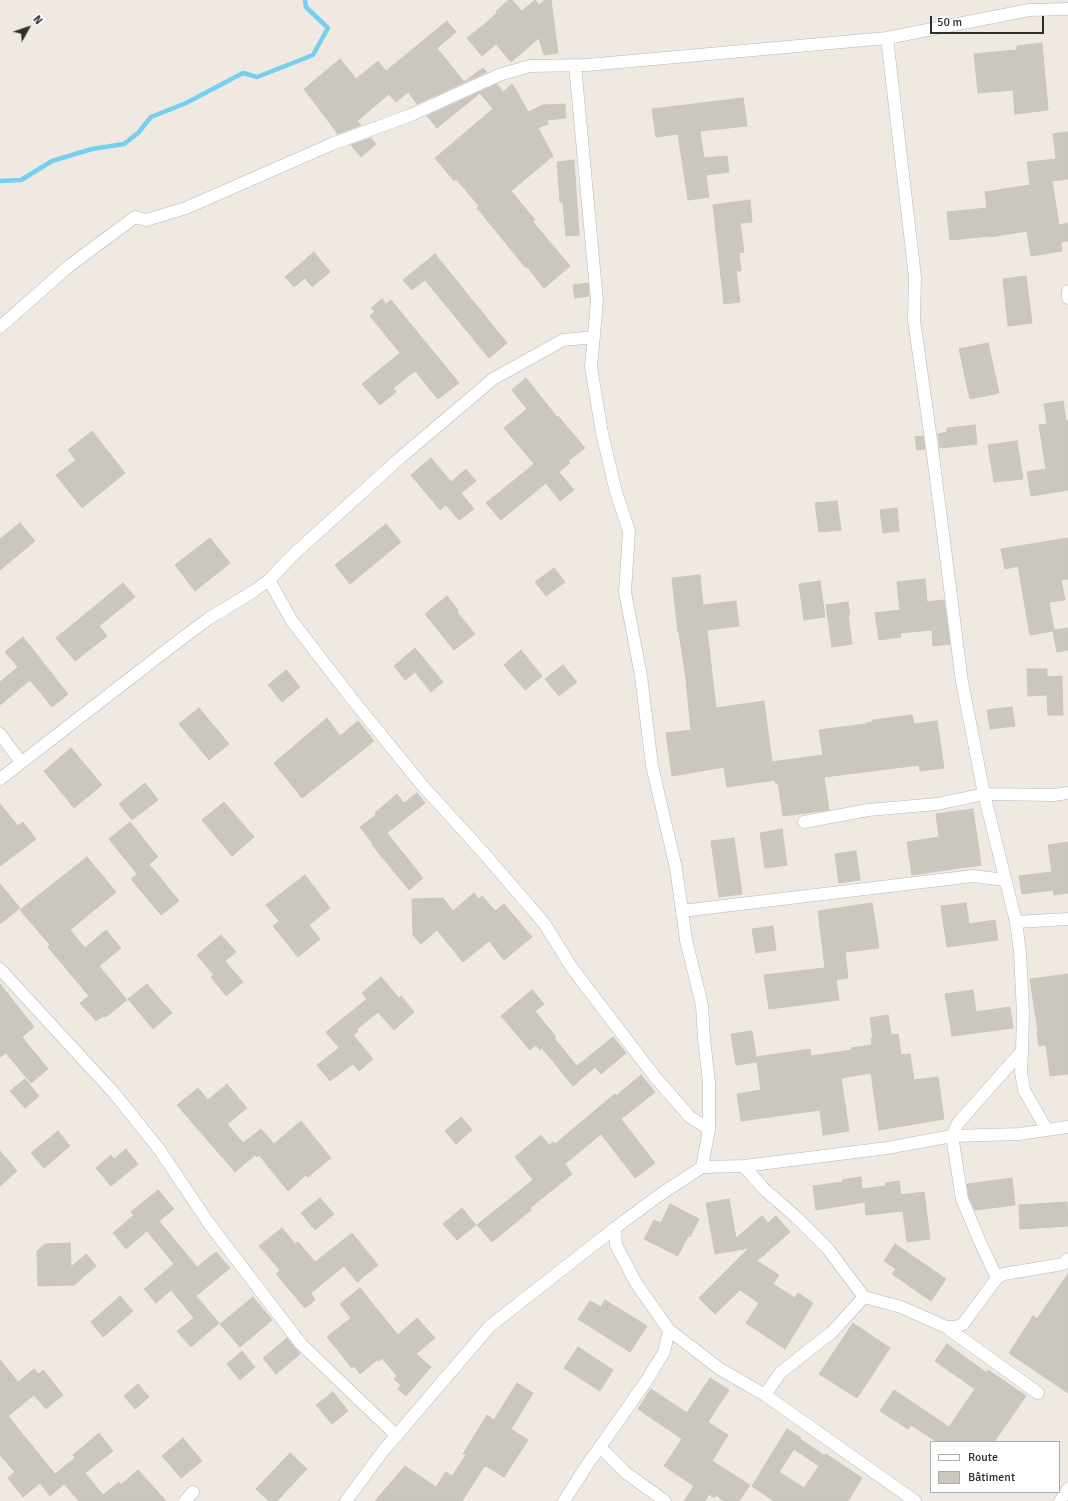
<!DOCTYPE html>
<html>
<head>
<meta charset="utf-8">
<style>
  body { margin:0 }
  #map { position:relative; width:1068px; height:1501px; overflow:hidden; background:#efe9e1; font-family:Signika,sans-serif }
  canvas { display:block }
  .legend { position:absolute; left:930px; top:1441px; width:130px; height:52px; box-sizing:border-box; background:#fff; border:1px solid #ababab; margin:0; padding:5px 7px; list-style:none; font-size:12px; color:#2e2e2e }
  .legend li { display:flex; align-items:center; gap:8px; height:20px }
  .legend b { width:20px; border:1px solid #ababab }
  .north { position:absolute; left:8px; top:8px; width:40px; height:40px; -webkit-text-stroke:3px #fff; paint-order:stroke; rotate:50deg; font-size:11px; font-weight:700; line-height:16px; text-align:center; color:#2e2e2e }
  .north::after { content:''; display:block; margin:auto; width:14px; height:18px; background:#2e2e2e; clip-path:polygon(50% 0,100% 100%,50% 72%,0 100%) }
  .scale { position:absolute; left:930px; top:16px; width:114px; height:18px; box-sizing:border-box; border:2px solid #2e2e2e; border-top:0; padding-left:5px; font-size:12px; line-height:14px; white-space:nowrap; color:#2e2e2e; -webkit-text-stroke:3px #fff; paint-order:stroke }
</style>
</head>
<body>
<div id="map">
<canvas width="1068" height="1501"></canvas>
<ul class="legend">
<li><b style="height:5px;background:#fff"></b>Route</li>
<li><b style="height:11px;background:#cbc7bf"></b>Bâtiment</li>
</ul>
<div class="north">N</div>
<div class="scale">50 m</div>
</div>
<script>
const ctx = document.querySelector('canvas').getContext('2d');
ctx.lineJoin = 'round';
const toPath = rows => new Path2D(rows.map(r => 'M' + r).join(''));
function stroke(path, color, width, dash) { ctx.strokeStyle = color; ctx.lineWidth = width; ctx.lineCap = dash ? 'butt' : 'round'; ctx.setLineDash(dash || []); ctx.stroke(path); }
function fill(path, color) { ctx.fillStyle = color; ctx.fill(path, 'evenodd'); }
const stream = toPath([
  [0,181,21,180,52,161,92,149,124,144,138,133,151,117,186,103,243,73,257,77,313,55,328,28,306,7,305,0]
]);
const building = toPath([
  [509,0,512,0,522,11,535,0,539,5,545,0,551,0,558,53,544,55,539,38,511,62,496,44,482,56,467,38,486,23,497,13,496,11,509,0],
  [447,21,456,32,437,48,464,82,483,68,487,72,417,104,408,92,396,102,389,94,357,121,361,125,338,134,304,89,340,59,356,79,378,61,386,71,447,21],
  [1042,43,1048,110,1015,114,1013,90,978,93,974,54,1017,50,1017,46,1042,43],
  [497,84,503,92,512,84,516,90,528,112,543,105,565,104,566,118,547,120,548,124,538,128,553,156,511,191,535,220,533,222,570,266,544,288,527,267,526,268,477,208,479,206,456,179,454,181,435,158,493,109,480,93,437,128,427,116,497,84],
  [743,98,747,126,700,131,704,158,727,156,729,172,706,175,709,197,688,200,678,134,656,137,652,109,743,98],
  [1068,132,1068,179,1052,181,1059,225,1068,223,1068,241,1061,242,1062,251,1031,256,1027,231,990,237,990,236,950,240,947,212,987,208,985,192,1030,185,1027,162,1056,159,1053,134,1068,132],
  [371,138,376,144,361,157,351,145,371,138],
  [574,160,579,235,566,236,563,202,560,202,557,162,574,160],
  [750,200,752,222,740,223,744,252,739,253,741,271,736,271,740,302,724,304,713,205,750,200],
  [314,252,330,272,312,287,305,278,294,287,285,277,314,252],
  [435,254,507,343,489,358,425,280,412,290,403,280,435,254],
  [1026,276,1032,323,1008,326,1003,279,1026,276],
  [588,283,589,296,575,298,573,285,588,283],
  [382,299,386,304,391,300,459,383,438,399,415,371,393,388,396,392,380,405,362,384,400,353,370,316,375,312,371,308,382,299],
  [988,343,999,393,970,399,959,349,988,343],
  [526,378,557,417,558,416,585,448,568,461,570,463,559,472,574,490,560,501,546,483,501,520,486,503,534,464,504,428,527,409,512,390,526,378],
  [1063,401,1066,421,1068,420,1068,490,1031,496,1027,472,1046,469,1039,425,1047,424,1044,404,1063,401],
  [975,425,977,444,940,448,938,434,947,432,947,428,975,425],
  [92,431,125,473,82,508,56,475,76,460,68,450,92,431],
  [923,436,925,449,917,450,915,437,923,436],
  [1017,441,1023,479,994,482,988,445,1017,441],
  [431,458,451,482,466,469,476,481,461,493,474,509,459,520,446,505,440,510,411,475,431,458],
  [837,501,841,530,819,532,815,503,837,501],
  [897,508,899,531,883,533,880,510,897,508],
  [20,523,35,541,0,570,0,539,20,523],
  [386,524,401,542,350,584,335,565,386,524],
  [210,538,230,563,195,591,175,565,210,538],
  [1068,538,1068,579,1061,580,1065,600,1049,602,1054,630,1068,628,1068,650,1057,652,1053,631,1030,635,1018,566,1005,569,1001,549,1068,538],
  [554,568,565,582,546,596,535,582,554,568],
  [700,575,703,605,736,601,739,626,707,630,716,708,764,701,772,762,823,755,819,730,866,724,866,723,873,722,873,720,912,715,914,724,937,721,944,768,920,771,919,765,824,777,829,810,783,816,778,783,775,783,775,780,727,787,724,767,672,776,666,733,691,730,686,679,679,632,678,632,672,578,700,575],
  [925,579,927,602,944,600,950,644,933,646,932,630,900,633,901,637,879,640,875,613,900,610,897,582,925,579],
  [820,581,825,617,804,620,799,584,820,581],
  [123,583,135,597,99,626,107,636,75,661,56,638,123,583],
  [447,596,458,610,457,612,475,634,454,650,425,614,447,596],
  [848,602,850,615,848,615,852,644,832,647,826,605,848,602],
  [23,637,68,694,52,707,30,680,0,705,0,682,18,667,5,652,23,637],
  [415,648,443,682,431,692,415,672,405,680,394,666,415,648],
  [521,650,542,676,525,690,504,665,521,650],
  [563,665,577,682,559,696,545,679,563,665],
  [1027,669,1047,669,1047,677,1062,676,1063,715,1048,715,1047,695,1028,696,1027,669],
  [286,670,300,687,282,702,268,685,286,670],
  [1012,707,1015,726,990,729,987,710,1012,707],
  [199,708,229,744,209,760,179,724,199,708],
  [327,718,340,736,358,721,374,741,302,798,274,763,327,718],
  [71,748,102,785,74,808,44,771,71,748],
  [145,783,158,800,132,820,119,804,145,783],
  [417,793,425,803,387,833,423,878,409,890,372,845,373,844,360,827,376,815,375,813,397,794,404,803,417,793],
  [224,802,254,837,232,856,202,820,224,802],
  [0,804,18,826,23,822,36,839,0,866,0,804],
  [973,809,981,865,912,875,907,842,939,837,936,814,973,809],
  [130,822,158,857,149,864,179,901,161,915,131,879,137,874,109,839,130,822],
  [782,829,787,865,765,868,760,833,782,829],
  [734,838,742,894,719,897,711,841,734,838],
  [1068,842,1068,893,1054,895,1053,890,1022,894,1019,876,1052,872,1048,845,1068,842],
  [856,851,860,880,839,883,835,854,856,851],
  [87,857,116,892,70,930,85,948,106,930,121,948,99,966,127,1000,107,1016,104,1017,103,1016,96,1021,80,1003,89,996,48,947,50,945,20,910,87,857],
  [305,875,330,908,309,925,320,939,298,957,273,926,279,921,266,905,305,875],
  [0,884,20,908,0,924,0,884],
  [474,893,479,899,482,896,495,911,504,904,532,937,504,960,489,941,463,962,437,930,421,944,413,935,412,899,443,898,453,911,474,893],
  [872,903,879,948,845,952,848,978,836,980,839,1000,769,1009,764,975,825,968,818,911,872,903],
  [966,903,969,924,995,920,998,940,947,947,941,906,966,903],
  [773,926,776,950,756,953,752,929,773,926],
  [221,935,236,952,225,961,243,982,226,996,211,977,214,975,197,955,221,935],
  [1068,974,1068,1074,1050,1076,1046,1045,1039,1046,1037,1032,1038,1032,1030,979,1068,974],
  [381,977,399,998,401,996,414,1012,394,1030,378,1012,357,1029,358,1031,353,1035,373,1059,359,1071,353,1064,330,1081,317,1065,339,1048,326,1032,367,999,362,993,381,977],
  [0,984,34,1027,22,1037,48,1069,31,1083,6,1053,0,1057,0,984],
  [147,984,172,1013,153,1029,128,999,147,984],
  [532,990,544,1004,535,1011,556,1037,554,1038,577,1066,613,1037,626,1053,601,1074,595,1067,573,1086,542,1048,540,1050,536,1045,530,1050,501,1016,532,990],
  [973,990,976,1012,1010,1007,1013,1028,952,1036,945,994,973,990],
  [888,1015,891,1035,898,1034,901,1055,910,1054,914,1080,938,1077,944,1119,879,1130,871,1073,841,1078,849,1131,823,1135,820,1110,741,1121,737,1094,761,1090,757,1062,736,1065,731,1034,752,1031,756,1057,810,1049,811,1056,852,1050,851,1048,872,1045,871,1038,873,1038,870,1018,888,1015],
  [641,1075,655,1092,621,1119,655,1163,635,1178,601,1134,565,1164,572,1174,530,1208,531,1210,492,1242,477,1225,533,1180,515,1157,541,1135,549,1145,553,1142,555,1144,611,1097,615,1094,616,1096,641,1075],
  [25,1079,39,1096,25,1108,10,1091,25,1079],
  [227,1084,247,1108,227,1124,243,1143,261,1129,274,1144,301,1121,331,1158,308,1177,306,1175,288,1191,259,1155,257,1157,255,1155,235,1172,177,1105,198,1088,208,1100,227,1084],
  [461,1117,472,1130,456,1144,445,1131,461,1117],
  [58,1131,70,1146,44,1168,31,1153,58,1131],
  [126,1149,138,1164,111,1186,96,1168,111,1155,114,1159,126,1149],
  [0,1151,17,1171,0,1186,0,1151],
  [861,1177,862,1189,886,1186,886,1183,899,1181,901,1195,924,1192,930,1239,907,1242,903,1211,866,1215,865,1202,816,1210,813,1186,843,1182,842,1180,861,1177],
  [1012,1178,1015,1205,975,1210,969,1197,967,1184,1012,1178],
  [158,1190,174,1209,159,1221,197,1267,216,1252,230,1268,196,1296,219,1323,191,1347,177,1331,194,1318,171,1290,156,1303,144,1289,174,1264,147,1231,126,1249,113,1233,134,1215,131,1212,158,1190],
  [320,1198,334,1214,315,1230,301,1213,320,1198],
  [729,1199,736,1238,762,1216,768,1223,776,1216,790,1232,757,1261,779,1275,773,1284,795,1298,798,1293,813,1303,785,1349,746,1323,759,1303,740,1290,715,1314,699,1298,749,1248,715,1254,706,1203,729,1199],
  [1067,1202,1068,1226,1020,1229,1019,1205,1067,1202],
  [670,1204,699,1219,690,1237,688,1236,678,1256,644,1239,654,1220,661,1223,670,1204],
  [462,1208,476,1225,457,1240,443,1224,462,1208],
  [282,1228,295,1244,298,1242,315,1262,352,1233,378,1265,357,1282,344,1266,311,1293,315,1300,305,1308,276,1274,280,1270,259,1246,282,1228],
  [70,1243,71,1267,86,1254,96,1266,74,1285,38,1286,37,1251,45,1244,70,1243],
  [895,1244,946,1279,931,1301,892,1274,896,1269,884,1261,895,1244],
  [1068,1274,1068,1393,1009,1353,1033,1316,1037,1319,1068,1274],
  [360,1288,398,1335,417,1318,435,1338,416,1354,431,1367,406,1396,398,1389,401,1385,394,1379,397,1376,382,1358,379,1361,377,1360,360,1374,354,1366,352,1368,327,1337,351,1318,340,1304,360,1288],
  [120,1296,133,1311,103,1337,91,1322,120,1296],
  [253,1297,272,1320,240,1347,220,1324,253,1297],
  [605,1300,647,1326,630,1352,578,1319,590,1301,601,1307,605,1300],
  [853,1323,890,1348,857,1398,819,1374,853,1323],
  [287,1338,300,1354,276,1374,263,1358,287,1338],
  [947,1344,987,1373,988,1370,1026,1396,994,1442,937,1442,911,1425,908,1429,880,1411,894,1390,949,1427,975,1389,935,1361,947,1344],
  [578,1347,613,1370,600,1391,564,1368,578,1347],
  [242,1351,255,1367,240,1380,227,1364,242,1351],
  [0,1360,18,1382,34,1369,39,1374,43,1370,63,1395,46,1409,34,1395,8,1416,55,1474,75,1458,73,1455,99,1433,113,1451,85,1473,103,1495,119,1482,121,1485,138,1470,166,1501,79,1501,64,1484,50,1496,40,1483,23,1497,8,1478,15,1472,0,1455,0,1360],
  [710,1378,729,1390,708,1422,728,1435,712,1461,750,1485,739,1501,724,1501,716,1495,714,1498,709,1494,705,1501,684,1501,694,1486,664,1466,682,1439,638,1409,651,1389,687,1413,710,1378],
  [517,1383,533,1393,511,1429,528,1440,504,1477,486,1466,485,1467,484,1467,462,1501,375,1501,405,1466,436,1487,446,1472,452,1476,466,1455,463,1454,487,1415,494,1420,517,1383],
  [138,1384,149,1397,135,1409,124,1396,138,1384],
  [333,1392,348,1411,332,1424,316,1405,333,1392],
  [787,1429,801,1438,800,1439,825,1456,826,1454,862,1478,848,1501,774,1501,752,1486,787,1429],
  [794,1449,819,1466,804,1488,779,1472,794,1449],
  [183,1438,202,1461,181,1478,162,1456,183,1438],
  [290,1453,307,1469,277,1501,269,1501,256,1489,290,1453]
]);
const minor = toPath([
  [887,38,915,277,914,320,931,440,962,682,984,794,1016,922,1020,952,1023,1014,1022,1051,958,1123,952,1136,962,1199,980,1242,997,1278],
  [575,65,597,301,591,367,602,433,616,492,629,531,625,592,641,676,652,766,676,868,686,940,702,1005,704,1039,709,1082,709,1129,702,1167],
  [1068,291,1068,298],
  [0,327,69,266,135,217,146,220,186,208,332,144,411,115,499,75,530,66,587,65,887,38,1029,10,1068,9],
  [269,580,292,621,352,699,422,785,481,850,544,923,572,968,655,1077,690,1117,709,1129],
  [0,734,21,762],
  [0,779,181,639,208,619,251,593,269,580,294,554,400,458,493,379,563,340,594,337],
  [804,822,868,810,937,804,984,794,1054,795,1068,793],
  [682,911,973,876,1005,880],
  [1016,922,1068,919],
  [0,969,114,1093,159,1149,210,1225,301,1344,397,1436],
  [1022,1051,1021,1071,1024,1090,1047,1130],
  [744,1166,764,1189,796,1217,828,1249,864,1297,901,1307,946,1327,955,1327,963,1324,997,1278,1004,1274,1063,1264,1068,1259],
  [615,1228,616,1245,636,1283,669,1330],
  [946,1327,1038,1393],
  [765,1395,780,1373,832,1332,864,1297],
  [600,1447,626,1473,665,1501],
  [185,1501,193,1492],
  [346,1501,383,1451,490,1326,615,1228,658,1196,702,1167,744,1166,887,1148,952,1136,1019,1134,1068,1127],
  [564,1501,589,1462,600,1447,647,1380,664,1352,669,1330,720,1369,765,1395,915,1501],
  [1060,1501,1068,1489]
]);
stroke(stream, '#75cff0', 4.5);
fill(building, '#cbc7bf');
stroke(building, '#cbc5ba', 1);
stroke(minor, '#b4b7c1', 13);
stroke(minor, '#fff', 12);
</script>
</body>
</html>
